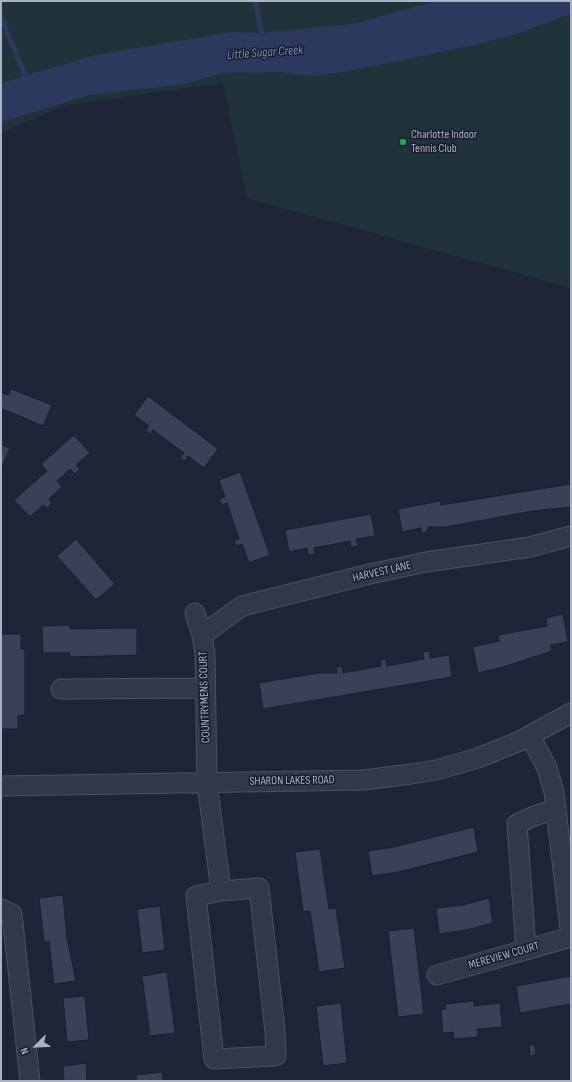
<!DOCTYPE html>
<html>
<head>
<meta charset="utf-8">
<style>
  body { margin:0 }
  #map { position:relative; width:572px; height:1082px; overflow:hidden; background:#1e2539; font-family:"Sofia Sans Condensed",sans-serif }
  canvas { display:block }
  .frame { position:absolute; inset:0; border:2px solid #acb2c6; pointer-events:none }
  .north { position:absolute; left:16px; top:1026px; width:40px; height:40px; -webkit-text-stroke:3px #171d2d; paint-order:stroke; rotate:246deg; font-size:11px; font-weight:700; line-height:16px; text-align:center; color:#acb2c6 }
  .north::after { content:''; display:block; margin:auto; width:14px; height:18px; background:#acb2c6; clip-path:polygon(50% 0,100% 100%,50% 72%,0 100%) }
</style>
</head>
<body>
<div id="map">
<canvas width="572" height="1082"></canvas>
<div class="frame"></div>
<div class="north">N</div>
</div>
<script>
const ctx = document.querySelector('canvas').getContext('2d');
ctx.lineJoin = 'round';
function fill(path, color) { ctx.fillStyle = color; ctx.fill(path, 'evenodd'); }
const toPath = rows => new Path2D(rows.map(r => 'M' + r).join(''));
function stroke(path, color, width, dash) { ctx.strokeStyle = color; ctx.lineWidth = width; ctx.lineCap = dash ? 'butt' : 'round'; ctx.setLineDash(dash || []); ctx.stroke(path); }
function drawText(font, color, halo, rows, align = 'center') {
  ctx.font = font + ' "Sofia Sans Condensed",sans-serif'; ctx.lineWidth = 3; ctx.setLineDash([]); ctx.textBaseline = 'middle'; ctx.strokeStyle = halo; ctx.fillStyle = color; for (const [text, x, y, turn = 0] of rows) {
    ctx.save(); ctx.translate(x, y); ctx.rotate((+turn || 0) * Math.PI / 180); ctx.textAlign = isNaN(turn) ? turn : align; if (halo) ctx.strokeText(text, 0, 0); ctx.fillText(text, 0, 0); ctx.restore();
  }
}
const green = toPath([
  [1,1,571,1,571,288,247,198,223,83,65,105,1,133]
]);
const water = toPath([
  [437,1,571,1,571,14,513,35,479,44,398,61,336,73,309,76,280,72,222,73,184,84,89,95,1,122,1,83,95,55,232,32,262,33,353,24]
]);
const stream = toPath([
  [255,1,263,39],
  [1,17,25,75,29,80]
]);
const building = toPath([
  [11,389,52,405,43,426,3,409,1,413,1,393,8,395,11,389],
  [148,396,218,449,204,468,188,456,185,461,180,458,184,453,153,430,150,434,146,430,149,426,134,415,148,396],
  [74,435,90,453,76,465,80,469,75,474,70,469,57,481,62,487,49,499,52,503,47,508,43,505,30,517,14,500,47,471,41,464,74,435],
  [1,445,10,448,1,469,1,445],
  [240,472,270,555,249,563,242,544,236,546,234,540,239,539,227,503,222,505,219,499,225,497,219,480,240,472],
  [571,484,571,507,532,511,446,527,428,527,427,532,422,533,421,528,402,532,398,509,440,501,441,505,571,484],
  [371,514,375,536,356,539,358,546,351,547,350,541,314,548,315,554,308,555,307,548,289,552,285,530,371,514],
  [76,539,115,584,96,600,57,556,76,539],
  [563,614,568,642,551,645,552,651,503,667,478,673,473,647,499,641,498,635,547,626,546,618,563,614],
  [70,625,70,629,137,628,137,655,70,657,70,653,43,653,42,626,70,625],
  [1,634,21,634,21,649,25,649,25,715,18,716,18,729,1,729,1,634],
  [429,651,430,658,449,655,452,677,263,709,259,683,318,673,337,673,336,667,342,666,343,673,381,666,380,660,386,659,387,666,424,659,423,652,429,651],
  [474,827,478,852,398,872,372,876,368,851,394,847,474,827],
  [320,849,329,909,336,908,345,968,319,972,310,911,303,912,295,852,320,849],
  [63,895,67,938,76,981,54,984,49,942,44,942,39,898,63,895],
  [489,898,493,923,466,930,439,934,436,908,463,905,489,898],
  [160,906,165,950,142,953,137,909,160,906],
  [414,928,424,1014,398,1017,388,931,414,928],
  [167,972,175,1033,150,1036,142,976,167,972],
  [571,976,571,1004,520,1013,516,986,571,976],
  [85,996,89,1040,67,1042,63,998,85,996],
  [474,1001,474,1006,500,1003,502,1027,477,1029,478,1037,454,1039,453,1032,443,1033,441,1009,446,1009,445,1004,474,1001],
  [341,1003,347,1063,323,1066,316,1006,341,1003],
  [529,1045,535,1045,536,1055,530,1056,529,1045],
  [86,1063,87,1081,64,1081,63,1066,86,1063],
  [162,1072,163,1081,137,1081,136,1075,162,1072]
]);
const minor = toPath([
  [195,613,202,635,205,654,207,783,221,891,196,896,214,1059,276,1056,275,1031,259,888,221,891],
  [202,635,242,606,370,574,426,562,530,547,571,536],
  [61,689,205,688],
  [530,736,547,768,554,792,571,937],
  [1,786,364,780,411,774,436,770,478,758,520,741,571,713],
  [1,909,12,914,30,1081],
  [526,950,517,824,534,816,556,809],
  [437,975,571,937]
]);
const markers = [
  [403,142,4,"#2e9e5b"]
];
const poiNames = [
  ["Charlotte Indoor",411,135],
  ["Tennis Club",411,149]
];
const streetNames = [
  ["HARVEST LANE",382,572,-13],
  ["COUNTRYMENS COURT",205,697,-92],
  ["SHARON LAKES ROAD",292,781,-1],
  ["MEREVIEW COURT",504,956,-16]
];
const waterNames = [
  ["Little Sugar Creek",265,53,-4]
];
fill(green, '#20333a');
fill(water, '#2c395e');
stroke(stream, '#2c395e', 5);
fill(building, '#394159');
stroke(building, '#191f30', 1);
stroke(minor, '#4c5264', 21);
stroke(minor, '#323849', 19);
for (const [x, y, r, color] of markers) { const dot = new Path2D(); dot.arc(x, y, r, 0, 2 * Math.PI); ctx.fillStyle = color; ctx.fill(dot); stroke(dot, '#171d2d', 1.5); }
drawText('12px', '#acb2c6', '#171d2d', poiNames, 'left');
drawText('12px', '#acb2c6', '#171d2d', streetNames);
drawText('italic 13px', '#7989b6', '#171d2d', waterNames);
</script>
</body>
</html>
